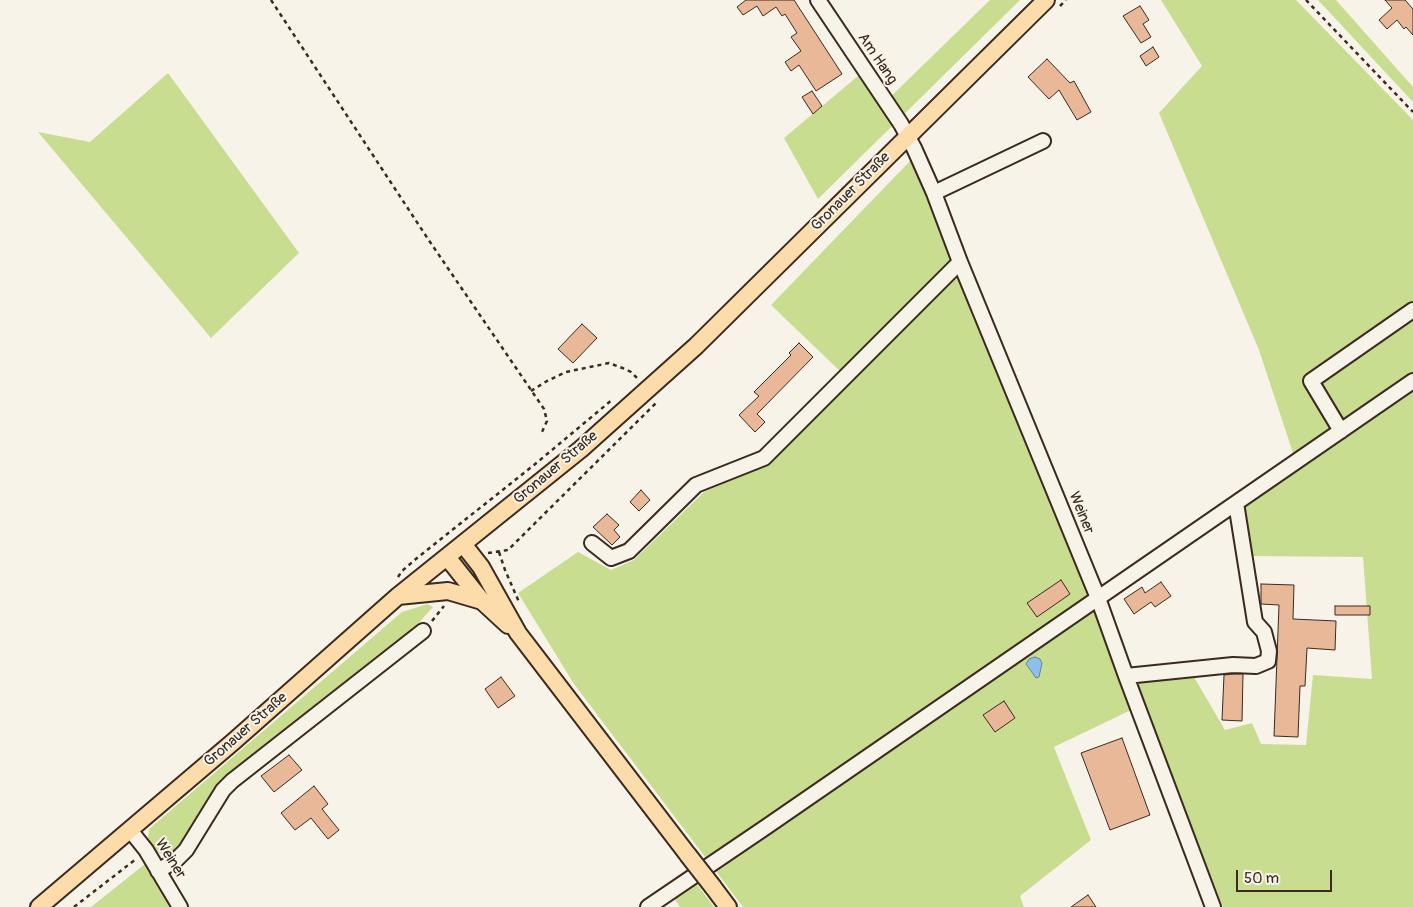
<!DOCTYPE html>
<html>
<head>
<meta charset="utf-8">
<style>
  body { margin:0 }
  #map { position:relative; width:1413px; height:907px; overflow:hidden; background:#f7f3e8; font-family:Pangolin,sans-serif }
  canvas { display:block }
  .scale { position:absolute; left:1236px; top:870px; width:96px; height:22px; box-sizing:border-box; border:2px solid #3b2a1e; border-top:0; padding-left:6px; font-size:15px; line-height:18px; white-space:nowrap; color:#3b2a1e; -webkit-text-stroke:4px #f7f3e8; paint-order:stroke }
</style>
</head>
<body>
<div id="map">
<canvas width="1413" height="907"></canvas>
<div class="scale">50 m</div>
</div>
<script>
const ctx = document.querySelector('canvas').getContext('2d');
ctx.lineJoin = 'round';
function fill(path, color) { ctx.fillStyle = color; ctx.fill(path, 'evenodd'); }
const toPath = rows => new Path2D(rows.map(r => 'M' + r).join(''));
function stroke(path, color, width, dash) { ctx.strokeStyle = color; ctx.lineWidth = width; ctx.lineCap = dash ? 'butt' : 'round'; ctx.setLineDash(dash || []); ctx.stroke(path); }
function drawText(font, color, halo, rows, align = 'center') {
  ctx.font = font + ' Pangolin,sans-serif'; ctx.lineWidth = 4; ctx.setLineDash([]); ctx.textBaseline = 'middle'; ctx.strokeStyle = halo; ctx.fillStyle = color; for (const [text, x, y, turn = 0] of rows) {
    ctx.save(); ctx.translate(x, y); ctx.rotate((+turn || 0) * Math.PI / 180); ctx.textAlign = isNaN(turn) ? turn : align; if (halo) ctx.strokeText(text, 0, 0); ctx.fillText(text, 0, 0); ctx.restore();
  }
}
const green = toPath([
  [990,0,1020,0,818,199,784,138,858,76,881,106],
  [1161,0,1296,0,1413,120,1413,372,1293,453,1259,350,1159,113,1202,66],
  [1318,0,1336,0,1413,87,1413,102],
  [168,73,299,253,211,338,38,132,90,142],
  [912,159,955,262,842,373,771,305],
  [957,270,1093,595,1094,608,1133,709,1054,747,1091,840,1020,896,1024,907,743,907,574,684,518,593,578,552,611,570,634,560,704,492,767,465],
  [1413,390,1413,907,1223,907,1135,683,1194,677,1225,730,1252,723,1261,744,1306,745,1313,675,1372,679,1363,557,1252,556,1244,507],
  [428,604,433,607,414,628,227,777,181,847,167,856,154,851,148,840,149,829,402,612],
  [145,864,172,907,91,907],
  [696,883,714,907,680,907,673,897]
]);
const water = toPath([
  [1035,657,1040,659,1042,663,1039,677,1036,678,1026,664,1029,659,1035,657]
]);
const building = toPath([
  [746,0,794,0,842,74,816,91,799,65,791,71,785,62,801,51,791,37,797,33,785,14,782,16,776,7,763,16,757,6,743,15,737,7,746,0],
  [1385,0,1405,0,1413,9,1413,35,1406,27,1404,29,1397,20,1387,29,1379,20,1392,8,1385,0],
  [1140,6,1149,20,1143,24,1151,37,1141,43,1123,16,1140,6],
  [1153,47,1159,57,1146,66,1140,56,1153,47],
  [1047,59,1070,83,1074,81,1091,112,1077,120,1059,90,1049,99,1028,77,1047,59],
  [812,91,822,106,813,114,802,97,812,91],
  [582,324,597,338,573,363,558,349,582,324],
  [799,343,813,357,757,414,765,422,755,432,739,415,759,396,754,392,791,355,789,353,799,343],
  [641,490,650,500,639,511,630,502,641,490],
  [607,514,619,525,614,530,620,537,612,545,593,527,607,514],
  [1061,580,1070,594,1037,617,1027,603,1061,580],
  [1161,582,1171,596,1155,607,1151,602,1134,614,1124,599,1142,587,1145,593,1161,582],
  [1261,584,1294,585,1293,619,1336,621,1335,650,1307,648,1305,686,1300,686,1298,737,1274,736,1279,605,1261,604,1261,584],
  [1335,606,1370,606,1370,615,1335,615,1335,606],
  [1233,674,1243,674,1242,721,1222,720,1224,675,1233,674],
  [501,677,515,696,498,708,485,689,501,677],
  [1004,701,1015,718,995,732,983,715,1004,701],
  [1122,738,1150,815,1110,830,1081,753,1122,738],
  [289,755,302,770,274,792,261,776,289,755],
  [314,786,328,804,322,809,339,830,328,839,311,818,295,830,281,813,314,786],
  [1088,895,1096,907,1071,907,1088,895]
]);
const path = toPath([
  [271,0,428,239,544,409,547,421,542,432],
  [1306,0,1413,112],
  [1060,6,1066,0],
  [531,391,547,381,566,372,609,363,625,369,631,372,639,380],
  [499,552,505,570,519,602],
  [488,553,508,550,658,401],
  [398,577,402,571,417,558,534,465,613,399],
  [432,621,444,606],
  [74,907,136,859]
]);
const minor = toPath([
  [818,0,901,124,914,148,934,193,960,262,1098,598,1126,676,1213,907],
  [934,193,1043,141],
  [1341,431,1311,381,1413,310],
  [592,543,611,558,629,551,696,485,764,458,960,262],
  [1126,676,1233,665,1256,666,1268,661,1269,651,1264,632,1255,622,1236,503],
  [130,830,146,850,180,907],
  [158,871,176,860,186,850,223,790,232,781,423,631],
  [648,907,766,827,1413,381]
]);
const major = toPath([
  [463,544,481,567,518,633,688,855],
  [447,557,482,601,508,625],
  [398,596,448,591,482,601],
  [713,887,728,907],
  [39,907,233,742,398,596,581,449,696,346,1046,0]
]);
const majorBridge = toPath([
  [688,855,713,887]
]);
const streetNames = [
  ["Am Hang",877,59,56],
  ["Gronauer Straße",851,192,-45],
  ["Gronauer Straße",556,468,-40],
  ["Weiner",1081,513,68],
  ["Gronauer Straße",246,730,-41],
  ["Weiner",170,859,58]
];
fill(green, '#c9dd91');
fill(water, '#8bc0e8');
stroke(water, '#6b8497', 1);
fill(building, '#e8b899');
stroke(building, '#3b2a1e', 1);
stroke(minor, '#3b2a1e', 18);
stroke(major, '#3b2a1e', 20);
stroke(path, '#3b2a1e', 2.5, [4, 4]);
stroke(minor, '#f7f3e8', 14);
stroke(major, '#fddcac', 16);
stroke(majorBridge, '#3b2a1e', 20, []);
stroke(majorBridge, '#fddcac', 16);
drawText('15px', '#3b2a1e', '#f7f3e8', streetNames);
</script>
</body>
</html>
